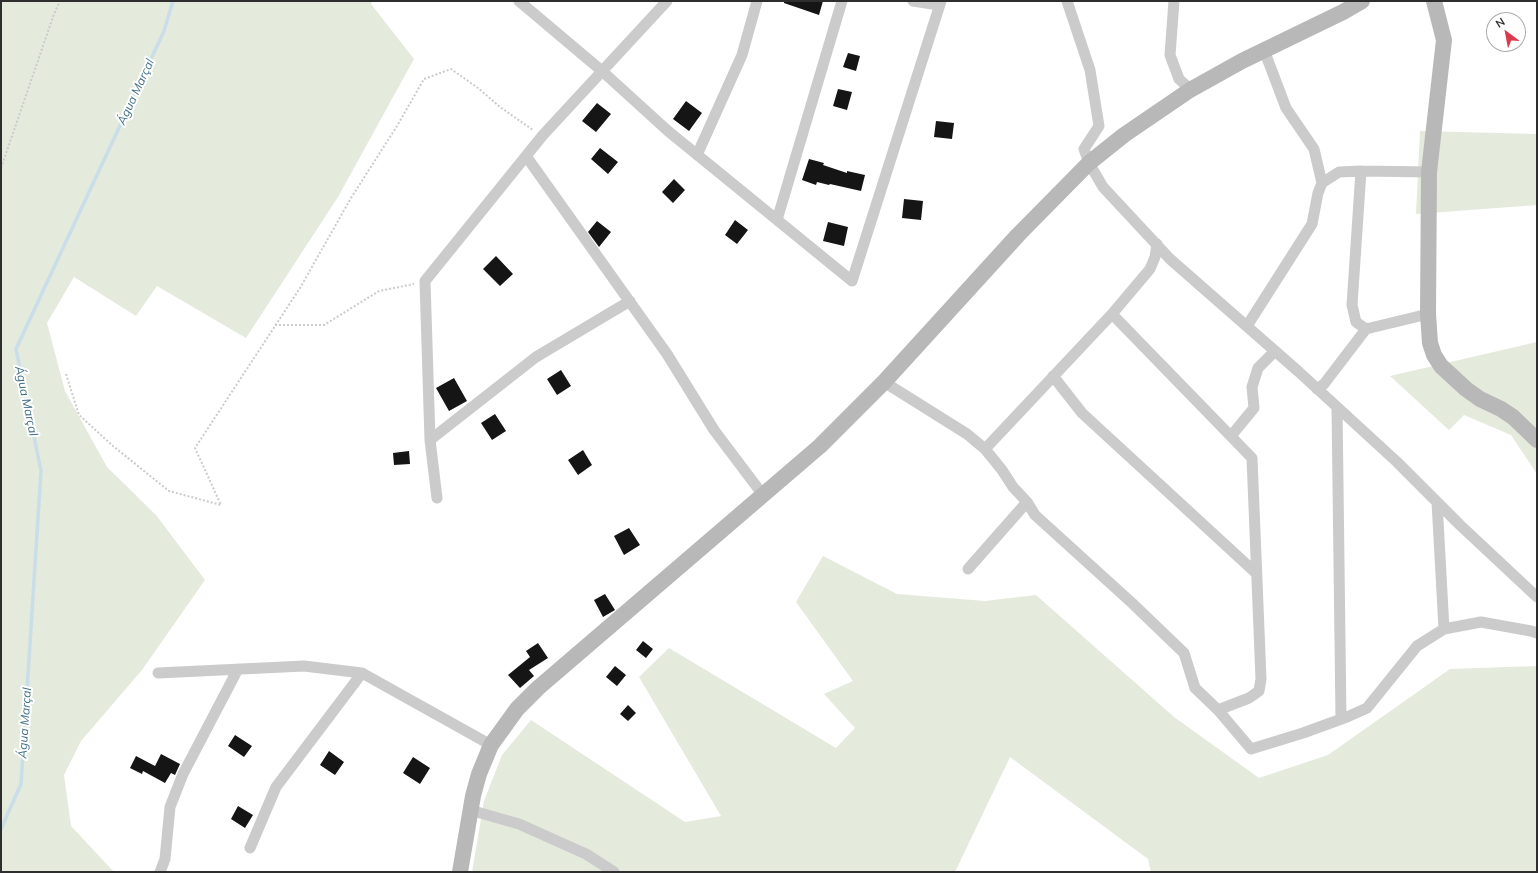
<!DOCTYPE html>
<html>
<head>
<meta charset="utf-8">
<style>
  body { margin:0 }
  #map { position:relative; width:1538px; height:873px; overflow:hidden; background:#fff; font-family:Mulish,sans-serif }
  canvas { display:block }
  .frame { position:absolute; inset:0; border:2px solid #2e2e2e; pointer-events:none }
  .north { position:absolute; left:1486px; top:12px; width:40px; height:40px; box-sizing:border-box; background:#fff; border:1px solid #ababab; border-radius:50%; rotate:328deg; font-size:11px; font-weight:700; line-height:16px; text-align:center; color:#2e2e2e }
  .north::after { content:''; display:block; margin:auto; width:14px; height:18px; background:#da3a4c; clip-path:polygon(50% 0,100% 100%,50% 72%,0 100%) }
</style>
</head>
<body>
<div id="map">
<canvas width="1538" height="873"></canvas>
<div class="frame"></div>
<div class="north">N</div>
</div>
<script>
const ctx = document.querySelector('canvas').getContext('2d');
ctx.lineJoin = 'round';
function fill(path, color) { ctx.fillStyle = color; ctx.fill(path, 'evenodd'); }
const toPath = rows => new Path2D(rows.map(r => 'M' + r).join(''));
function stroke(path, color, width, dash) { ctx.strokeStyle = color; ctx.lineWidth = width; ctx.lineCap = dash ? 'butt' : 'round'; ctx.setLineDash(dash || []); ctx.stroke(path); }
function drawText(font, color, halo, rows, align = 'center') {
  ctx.font = font + ' Mulish,sans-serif'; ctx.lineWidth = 4; ctx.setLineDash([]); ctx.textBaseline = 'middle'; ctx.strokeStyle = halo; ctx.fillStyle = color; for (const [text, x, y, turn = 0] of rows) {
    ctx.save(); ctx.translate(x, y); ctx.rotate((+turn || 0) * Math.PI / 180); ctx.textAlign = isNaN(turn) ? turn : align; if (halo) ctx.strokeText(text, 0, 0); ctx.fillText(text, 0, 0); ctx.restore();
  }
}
const green = toPath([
  [1,1,372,1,371,4,414,59,338,197,246,338,157,286,136,316,74,277,47,323,65,391,107,467,156,515,205,580,142,670,81,741,64,775,71,826,114,872,1,872],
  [1420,131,1537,134,1537,205,1416,214],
  [1537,342,1537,474,1511,435,1464,415,1449,430,1390,376],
  [823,556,897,594,985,601,1036,595,1174,717,1259,778,1328,755,1450,669,1537,666,1537,872,1151,872,1148,859,1010,757,955,872,472,872,484,801,502,755,531,720,685,822,721,816,639,677,669,648,836,748,855,728,824,694,853,681,796,602]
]);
const stream = toPath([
  [1,829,21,784,41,471,16,349,164,31,173,1]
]);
const building = toPath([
  [784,1,823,1,819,15,784,3],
  [848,53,860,56,856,71,843,67],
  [838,89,852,92,847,110,833,106],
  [686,101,702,113,689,131,673,119],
  [597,103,611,114,596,132,582,121],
  [936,121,954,123,952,139,934,137],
  [600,148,618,162,608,174,591,159],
  [809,159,824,163,823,165,847,173,847,171,865,175,861,191,830,184,829,185,817,182,816,185,802,180],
  [674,179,685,190,673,203,662,192],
  [904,199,923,201,921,220,902,218],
  [735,220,748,230,737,244,725,235],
  [597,221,611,232,599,247,588,232],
  [828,222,848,227,844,246,823,241],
  [496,256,513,274,500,286,483,269],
  [561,370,571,386,557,395,547,379],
  [454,378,467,401,449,411,436,388],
  [495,414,506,431,492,440,481,423],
  [583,450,592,465,578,475,568,460],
  [409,451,410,464,394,465,393,453],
  [629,528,640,545,624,555,614,536],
  [605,594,615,610,603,617,594,600],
  [643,641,653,649,646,658,636,650],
  [538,643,548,658,529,670,534,676,520,688,508,675,530,657,526,651],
  [615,666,626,675,617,686,606,677],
  [628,705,636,713,628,721,620,714],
  [235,735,252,746,244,757,228,746],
  [329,751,344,762,335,775,320,765],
  [161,754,180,764,175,775,171,773,165,783,143,771,142,774,130,768,136,756,155,766],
  [413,757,430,768,420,784,403,773],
  [238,806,253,815,245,828,231,819]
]);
const path = toPath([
  [1,168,54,14,60,1],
  [275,325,324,325,379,291,414,284],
  [66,374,79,415,113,446,169,491,221,505,195,448,300,288,351,198,397,126,424,79,451,69,478,88,500,107,533,130]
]);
const street = toPath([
  [519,1,602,71,668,131,852,281,941,1],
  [913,1,939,5],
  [1067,1,1090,70,1099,126,1084,149,1089,163,1103,187,1170,259,1299,372,1397,462,1460,525,1537,597],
  [1174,1,1170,55,1179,79,1189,88,1190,90],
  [1264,50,1286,108,1314,149,1322,183],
  [697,155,742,55,757,1],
  [526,156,667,354,714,430,763,495],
  [1361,171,1352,305,1356,322,1366,329],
  [777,220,842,1],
  [1112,314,1252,458,1261,679,1259,691,1249,698,1218,710],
  [1247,326,1312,224,1318,193,1322,183,1339,172,1361,171,1429,172],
  [1053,376,1082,413,1257,574],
  [884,382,967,434,985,449,1002,470,1013,487,1027,502,1035,515,1132,603,1184,653,1195,688,1218,710,1251,749,1303,733,1347,717,1367,708,1417,646,1444,629,1437,502],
  [1317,389,1324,384,1366,329,1428,314],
  [1337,407,1341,719],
  [1231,436,1254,408,1252,387,1258,368,1275,351],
  [430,440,536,357,630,301],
  [985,449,1112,314,1150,269,1155,257,1157,244],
  [437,498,430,440,425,281,543,135,667,1],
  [968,569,1027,502],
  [1444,629,1481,622,1531,631,1537,633],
  [158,673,304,666,362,673,491,745],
  [470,810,519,824,586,854,614,872],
  [250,848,276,787,362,673],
  [160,872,165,859,170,807,183,774,238,669]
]);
const secondary = toPath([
  [1434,1,1444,40,1429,172,1428,314,1430,343,1434,355,1441,366,1466,389,1480,399,1501,409,1513,417,1537,440],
  [460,872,473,796,479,774,491,745,517,709,538,688,820,446,884,382,1018,235,1089,163,1124,135,1190,90,1242,61,1343,12,1362,1]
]);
const waterNames = [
  ["Água Marçal",136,92,-65],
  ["Água Marçal",26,401,78],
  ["Água Marçal",25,723,-86]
];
fill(green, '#e4eadc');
stroke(stream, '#c9dee9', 3.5);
fill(building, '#151515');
stroke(path, '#cbcbcb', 2, [2, 2]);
stroke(street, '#cbcbcb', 11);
stroke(secondary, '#b8b8b8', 16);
drawText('italic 12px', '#41708a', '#fff', waterNames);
</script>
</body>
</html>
